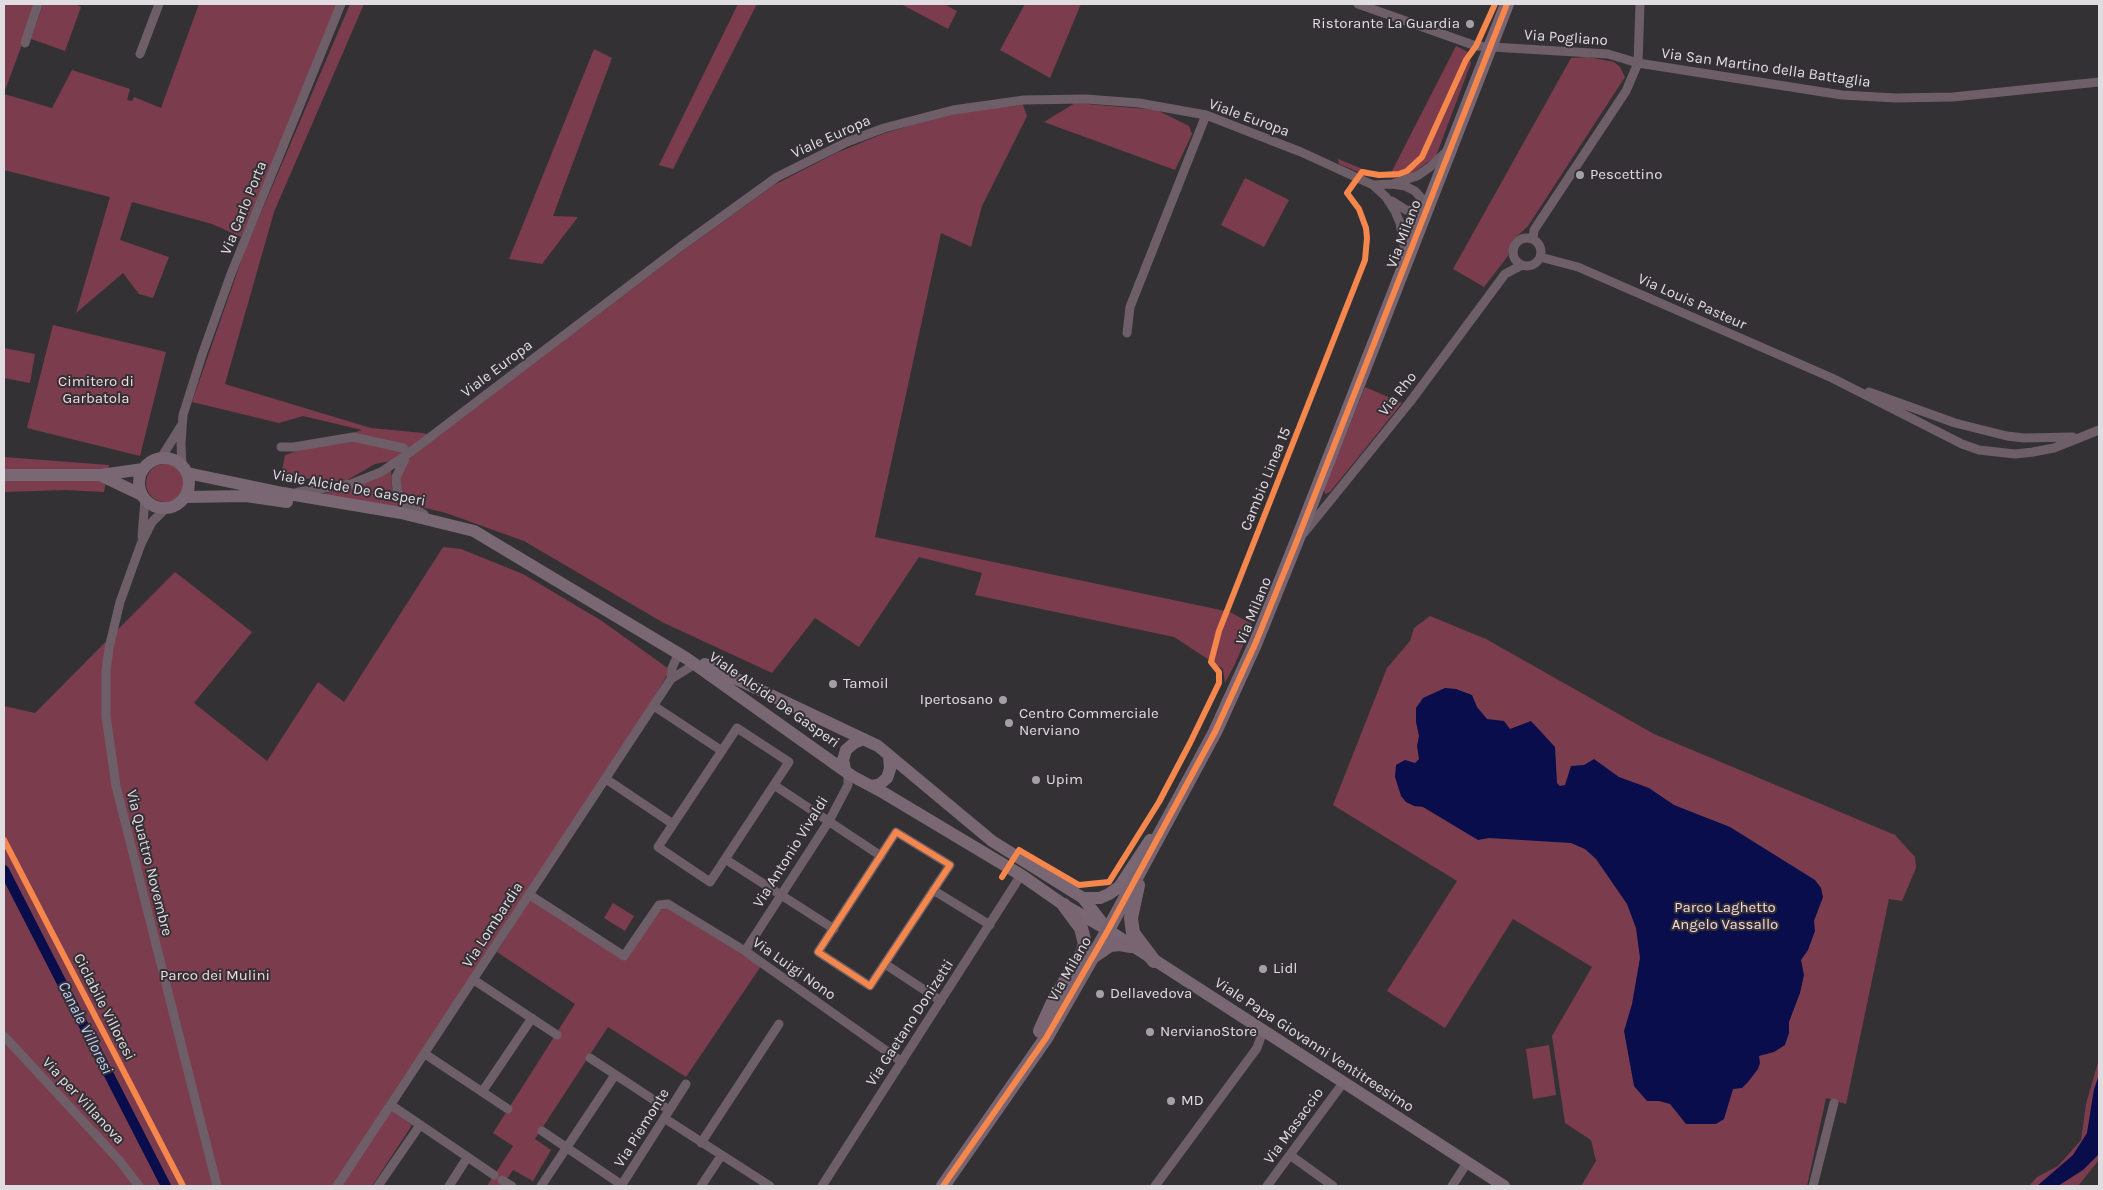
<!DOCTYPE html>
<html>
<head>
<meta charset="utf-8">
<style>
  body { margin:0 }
  #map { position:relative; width:2103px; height:1190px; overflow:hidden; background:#333134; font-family:Karla,sans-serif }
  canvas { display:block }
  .frame { position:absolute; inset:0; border:5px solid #e0dde1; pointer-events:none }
</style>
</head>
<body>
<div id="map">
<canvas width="2103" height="1190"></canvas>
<div class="frame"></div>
</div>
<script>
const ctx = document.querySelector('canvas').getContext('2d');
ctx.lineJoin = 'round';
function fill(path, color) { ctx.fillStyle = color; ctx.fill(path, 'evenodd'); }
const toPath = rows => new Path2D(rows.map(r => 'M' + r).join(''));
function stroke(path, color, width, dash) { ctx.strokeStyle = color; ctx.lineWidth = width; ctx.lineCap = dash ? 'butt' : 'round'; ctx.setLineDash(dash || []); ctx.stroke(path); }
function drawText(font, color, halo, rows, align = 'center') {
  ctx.font = font + ' Karla,sans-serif'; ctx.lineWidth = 4; ctx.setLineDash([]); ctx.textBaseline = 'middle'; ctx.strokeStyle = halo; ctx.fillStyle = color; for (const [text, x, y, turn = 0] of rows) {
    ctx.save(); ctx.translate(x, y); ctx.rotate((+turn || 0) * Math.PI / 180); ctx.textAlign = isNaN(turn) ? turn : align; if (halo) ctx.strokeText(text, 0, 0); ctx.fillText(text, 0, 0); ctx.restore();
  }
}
const green = toPath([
  [4,4,37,4,4,93],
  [43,4,75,4,81,7,65,51,31,39],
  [199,4,338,4,241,237,212,224,132,202,120,240,169,257,153,298,139,294,123,273,76,313,110,197,4,170,4,94,52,108,72,70,130,89,127,100,132,101,134,97,161,108],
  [350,4,364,4,274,212,225,384,371,428,423,433,437,437,677,255,774,185,836,153,885,133,957,112,1023,105,1027,116,982,206,971,247,941,233,875,537,1230,612,1252,624,1235,664,1225,683,1223,669,1174,637,975,595,982,573,919,557,859,647,815,618,772,673,662,622,524,541,446,513,413,505,404,499,401,493,399,478,406,462,412,457,375,464,344,482,281,476,285,455,362,430,303,416,279,423,192,402,244,253],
  [738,4,757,4,673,169,659,165],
  [901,4,944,4,957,11,948,29],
  [1025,4,1081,4,1050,78,1000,50],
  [1456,46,1468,52,1471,63,1436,156,1412,174,1395,178,1378,178,1363,174,1339,164,1338,159,1370,172,1391,173],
  [594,49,612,58,553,216,578,217,542,264,509,259],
  [1588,57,1614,62,1620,67,1625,77,1528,226,1512,241,1508,256,1484,287,1453,269,1571,58],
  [1075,103,1157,110,1189,126,1192,134,1175,170,1044,122],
  [1245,178,1289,200,1264,247,1221,225],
  [53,325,166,352,140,456,27,428],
  [4,348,35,354,30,383,4,378],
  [1365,387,1402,403,1330,492,1325,494,1324,489],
  [4,457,109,465,104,492,65,490,4,492],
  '146 483a19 19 0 1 1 38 0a19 19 0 1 1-38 0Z',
  [391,468,392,491,396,499,404,508,321,494,347,489],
  [443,547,461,549,523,574,602,621,669,669,666,677,646,711,385,1105,412,1125,372,1186,4,1186,4,706,35,713,175,572,252,632,194,703,267,761,318,682,344,702],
  [1430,616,1486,639,1654,734,1895,835,1915,857,1916,868,1902,901,1889,899,1846,1104,1826,1098,1807,1186,1581,1186,1596,1161,1591,1140,1565,1123,1552,1036,1592,967,1513,919,1445,1028,1387,991,1457,881,1333,805,1387,668,1410,641,1414,628],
  [531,898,625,959,661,910,667,908,761,966,686,1077,608,1027,535,1139,551,1150,533,1181,513,1170,502,1186,487,1186,513,1146,493,1133,575,1004,497,952],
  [613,903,634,916,625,931,604,918],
  [1549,1045,1556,1095,1533,1099,1526,1049],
  [2099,1059,2099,1160,2078,1186,2029,1186,2037,1177,2058,1166,2081,1140,2086,1104]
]);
const water = toPath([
  [1445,688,1456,689,1472,695,1477,707,1487,719,1504,721,1510,729,1531,721,1555,747,1557,783,1560,786,1565,785,1571,766,1584,765,1594,759,1619,777,1649,788,1674,805,1730,827,1815,880,1821,888,1823,897,1814,921,1815,931,1808,950,1801,960,1804,975,1800,993,1789,1022,1789,1033,1785,1045,1774,1052,1759,1056,1760,1063,1758,1069,1748,1082,1742,1088,1733,1089,1724,1119,1716,1124,1686,1124,1670,1104,1659,1101,1647,1101,1634,1086,1624,1031,1632,1004,1640,958,1636,928,1627,904,1596,859,1585,849,1571,843,1489,838,1478,840,1423,807,1414,806,1406,802,1401,796,1395,777,1396,765,1405,760,1415,763,1419,759,1417,746,1419,736,1416,722,1416,708,1423,698],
  [2099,1075,2099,1149,2098,1155,2083,1170,2058,1186,2037,1186,2073,1155,2087,1133,2094,1089]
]);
const canal = toPath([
  [4,870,166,1186]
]);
const street = toPath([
  [1358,4,1476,46,1608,54,1638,63,1842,95,1896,98,1953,97,2099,82],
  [25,43,38,4],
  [140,54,159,4],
  [1392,184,1405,186,1415,191,1428,206,1415,211,1406,210,1392,201],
  [1373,185,1392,184,1417,176,1430,167,1447,151],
  '1513 252a14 14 0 1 1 28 0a14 14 0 1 1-28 0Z',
  [1533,239,1534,230,1626,91,1638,63,1640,4],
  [1540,257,1578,267,1832,378,1962,444,1979,450,2015,454,2033,452,2054,448,2099,430],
  [1127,333,1130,307,1206,115],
  [1869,392,1955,423,2007,436,2024,438,2073,437],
  [281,447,294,447,353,437,403,448,408,454],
  [161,458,181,426],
  [405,459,396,477,397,491,406,505,424,514],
  [182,466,181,444,183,415,202,355,231,274,341,4],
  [298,492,351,484,381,472,408,454,680,247,777,177,847,142,884,128,953,110,1024,100,1086,99,1139,103,1206,115,1301,152,1373,185,1386,197,1395,211,1400,223,1406,257],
  [166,508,152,522,141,544,120,602,109,648,106,672,106,716,116,786,217,1186],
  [1304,533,1410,402,1505,274,1522,265],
  [142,537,145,499],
  [671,679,672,668,677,657,676,652],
  [654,706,722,751],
  [737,728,789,762,710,882,658,847,737,728],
  [606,779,673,824],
  [774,785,881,856],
  [896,832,950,865,870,986,818,952,896,832],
  [725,859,834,929],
  [933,890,990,925],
  [530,895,624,956,659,905,668,904,745,951,902,1062],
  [745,951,829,821,848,785,848,772],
  [885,964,941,1001],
  [474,980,557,1035],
  [4,1036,118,1159,139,1186],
  [425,1054,508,1109],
  [590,1058,669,1110],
  [482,1092,532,1018],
  [391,1105,494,1175],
  [664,1118,770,1186],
  [542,1131,622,1185],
  [701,1143,779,1024],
  [1290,1155,1333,1186],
  [502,1180,512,1186],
  [337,1186,671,679,695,664],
  [378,1186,420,1125],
  [449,1186,467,1158],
  [541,1186,615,1075],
  [621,1186,686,1084],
  [701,1186,721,1156],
  [822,1186,1021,875],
  [1155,1186,1257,1048,1263,1031],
  [1267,1186,1343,1083],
  [1452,1186,1467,1163],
  [1813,1186,1834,1103]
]);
const secondary = toPath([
  '139 483a25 25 0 1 1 50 0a25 25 0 1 1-50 0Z',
  [187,473,283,493,401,513,474,531,686,658,852,776,884,793,1021,875,1064,905,1108,930,1504,1186],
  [4,475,100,475,142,495],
  [101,475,143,469],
  [185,497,246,496,287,502],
  [705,664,878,746,992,841,1083,898,1103,924],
  [845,769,843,760,846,750,854,743,864,739],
  [872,786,880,784,887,778,890,769,889,756],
  [1083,898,1100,898,1109,894,1119,887,1150,840]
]);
const primary = toPath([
  [1138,885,1131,918,1133,933,1154,961],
  [1094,956,1110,945,1120,944,1131,946],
  [1040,1031,1054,1000,1082,953,1085,944,1081,928,1064,905],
  [943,1186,1046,1038,1108,930,1215,732,1256,642,1296,543,1507,4]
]);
const cycleway = toPath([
  [896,832,950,865,870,986,818,952,896,832],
  [4,840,183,1186],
  [1002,877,1019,850,1079,885,1109,882,1159,802,1190,743,1219,683,1219,672,1211,662,1219,631,1365,260,1367,238,1366,228,1359,209,1347,193,1362,172,1379,175,1399,174,1407,171,1422,157,1466,60,1476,46,1495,4],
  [943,1186,1046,1038,1108,930,1215,732,1256,642,1296,543,1507,4]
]);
const markers = [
  [1470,24,5,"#a3a1a4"],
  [1580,175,5,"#a3a1a4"],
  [833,684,5,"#a3a1a4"],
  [1003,700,5,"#a3a1a4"],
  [1009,723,5,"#a3a1a4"],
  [1036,780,5,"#a3a1a4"],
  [1263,969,5,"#a3a1a4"],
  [1100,994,5,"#a3a1a4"],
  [1150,1032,5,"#a3a1a4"],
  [1171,1101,5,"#a3a1a4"]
];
const poiNames = [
  ["Ristorante La Guardia",1460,24,"right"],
  ["Pescettino",1590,175],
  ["Tamoil",843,684],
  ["Ipertosano",993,700,"right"],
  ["Centro Commerciale",1019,714],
  ["Nerviano",1019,731],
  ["Upim",1046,780],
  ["Lidl",1273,969],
  ["Dellavedova",1110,994],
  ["NervianoStore",1160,1032],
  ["MD",1181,1101]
];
const streetNames = [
  ["Via Pogliano",1566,38,4],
  ["Via San Martino della Battaglia",1766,68,8],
  ["Viale Europa",1249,118,20],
  ["Viale Europa",831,137,-24],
  ["Via Carlo Porta",244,208,-68],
  ["Via Milano",1404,234,-69],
  ["Via Louis Pasteur",1692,302,24],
  ["Viale Europa",497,369,-37],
  ["Via Rho",1398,394,-52],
  ["Cambio Linea 15",1266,479,-68],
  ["Viale Alcide De Gasperi",349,488,10],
  ["Via Milano",1254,611,-68],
  ["Viale Alcide De Gasperi",774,700,35],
  ["Via Antonio Vivaldi",791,852,-58],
  ["Via Quattro Novembre",149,863,76],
  ["Via Lombardia",493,925,-57],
  ["Via Luigi Nono",794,969,35],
  ["Via Milano",1070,969,-60],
  ["Ciclabile Villoresi",104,1007,63],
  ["Via Gaetano Donizetti",910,1023,-57],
  ["Viale Papa Giovanni Ventitreesimo",1314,1045,33],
  ["Via per Villanova",83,1101,47],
  ["Via Masaccio",1294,1126,-54],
  ["Via Piemonte",642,1128,-58]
];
const parkNames = [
  ["Cimitero di",96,382],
  ["Garbatola",96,399],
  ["Parco Laghetto",1725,908],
  ["Angelo Vassallo",1725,925],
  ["Parco dei Mulini",215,976]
];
const waterNames = [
  ["Canale Villoresi",85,1028,63]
];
fill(green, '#7b3d4d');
fill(water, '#090d4c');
stroke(canal, '#090d4c', 10);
stroke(street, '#6e5e68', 9);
stroke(secondary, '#7a6774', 12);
stroke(primary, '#796572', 14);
stroke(cycleway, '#f5874c', 6);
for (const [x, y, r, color] of markers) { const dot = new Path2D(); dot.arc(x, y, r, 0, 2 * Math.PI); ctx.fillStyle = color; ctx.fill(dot); stroke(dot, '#343035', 2); }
drawText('15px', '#e0dde1', '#343035', poiNames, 'left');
drawText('15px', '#e0dde1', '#343035', streetNames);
drawText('15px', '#f3d9de', '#343035', parkNames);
drawText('italic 16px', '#bfd0f9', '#343035', waterNames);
</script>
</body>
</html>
